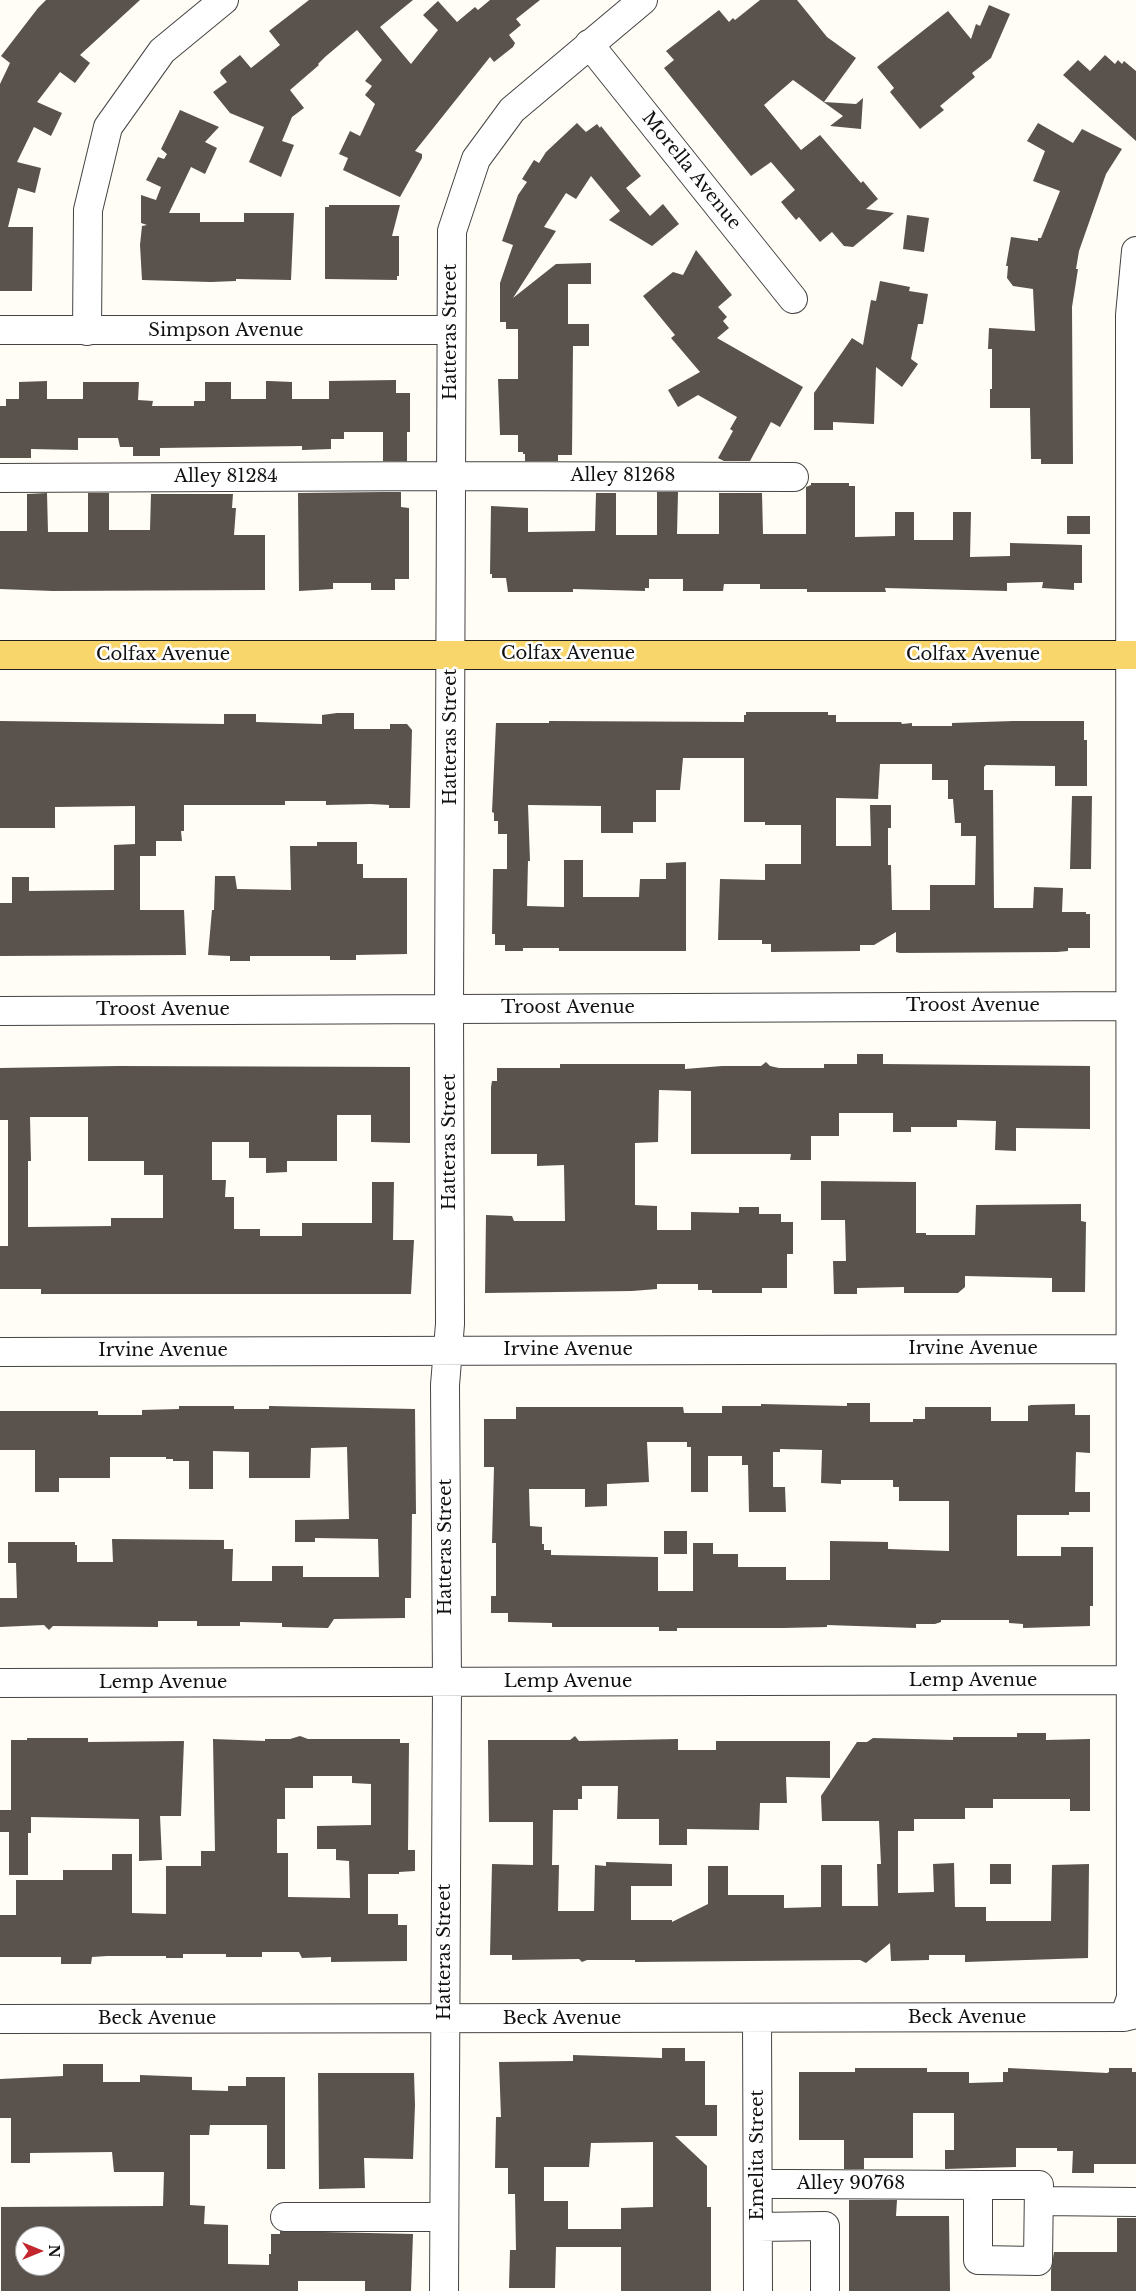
<!DOCTYPE html>
<html>
<head>
<meta charset="utf-8">
<style>
  body { margin:0 }
  #map { position:relative; width:1136px; height:2291px; overflow:hidden; background:#fffdf5; font-family:"Libre Baskerville",serif }
  canvas { display:block }
  .north { position:absolute; left:15px; top:2226px; width:50px; height:50px; box-sizing:border-box; background:#fff; border:1px solid #a0a0a0; border-radius:50%; rotate:90deg; font-size:14px; font-weight:700; line-height:20px; text-align:center; color:#111 }
  .north::after { content:''; display:block; margin:auto; width:18px; height:22px; background:#c4262e; clip-path:polygon(50% 0,100% 100%,50% 72%,0 100%) }
</style>
</head>
<body>
<div id="map">
<canvas width="1136" height="2291"></canvas>
<div class="north">N</div>
</div>
<script>
const ctx = document.querySelector('canvas').getContext('2d');
ctx.lineJoin = 'round';
function fill(path, color) { ctx.fillStyle = color; ctx.fill(path, 'evenodd'); }
const toPath = rows => new Path2D(rows.map(r => 'M' + r).join(''));
function stroke(path, color, width, dash) { ctx.strokeStyle = color; ctx.lineWidth = width; ctx.lineCap = dash ? 'butt' : 'round'; ctx.setLineDash(dash || []); ctx.stroke(path); }
function drawText(font, color, halo, rows, align = 'center') {
  ctx.font = font + ' "Libre Baskerville",serif'; ctx.lineWidth = 5; ctx.setLineDash([]); ctx.textBaseline = 'middle'; ctx.strokeStyle = halo; ctx.fillStyle = color; for (const [text, x, y, turn = 0] of rows) {
    ctx.save(); ctx.translate(x, y); ctx.rotate((+turn || 0) * Math.PI / 180); ctx.textAlign = isNaN(turn) ? turn : align; if (halo) ctx.strokeText(text, 0, 0); ctx.fillText(text, 0, 0); ctx.restore();
  }
}
const building = toPath([
  [46,0,140,0,80,55,90,63,75,83,60,72,37,102,62,113,51,136,34,127,17,162,41,168,35,193,18,188,8,227,33,227,32,291,0,291,0,84,10,63,1,56,38,8],
  [309,0,413,0,380,27,411,64,438,30,423,15,438,1,457,22,475,7,478,10,490,0,540,0,516,19,521,25,509,35,515,43,513,47,494,62,490,57,415,151,422,154,422,158,400,197,343,170,348,158,339,154,350,131,360,136,375,104,365,95,372,86,365,81,382,60,357,30,325,57,318,64,319,65,290,90,304,108,292,117,282,141,294,145,281,177,249,162,264,127,230,113,213,92,227,82,220,73,221,70,240,55,251,68,280,45,269,31],
  [760,0,797,0,827,37,856,58,824,102,856,104,863,98,861,129,830,126,843,116,793,80,764,105,801,150,820,135,861,183,863,181,878,199,866,209,894,213,853,247,844,246,832,232,820,242,799,217,796,220,781,202,795,190,771,162,751,176,664,68,674,60,666,51,719,10,729,22,733,18,735,20],
  [989,5,1010,14,991,58,972,73,975,77,940,106,944,110,920,129,890,92,894,88,877,67,948,11,971,39,976,24,980,26],
  [1105,55,1115,64,1118,60,1122,64,1124,61,1136,71,1136,141,1063,75,1078,60,1090,71],
  [180,110,219,127,205,142,217,148,205,174,191,167,169,213,200,213,200,222,244,222,244,213,294,213,291,280,236,279,236,281,211,282,142,280,140,245,142,226,147,225,141,223,141,195,156,200,161,187,146,180,158,157,164,159,167,154,161,149],
  [577,123,586,132,597,124,600,128,601,126,641,176,626,188,650,216,663,204,679,224,652,246,609,220,620,211,591,176,576,199,566,193,544,227,556,231,513,298,556,264,591,263,591,284,568,284,568,324,589,324,589,346,573,346,572,455,558,455,558,461,525,461,525,454,523,454,523,452,518,452,518,435,500,435,498,379,518,379,518,329,506,329,506,322,500,322,500,283,513,245,502,241,518,195,527,182,522,179,534,160,539,163,546,152],
  [1038,123,1073,143,1082,129,1122,149,1106,174,1079,251,1076,269,1078,269,1072,307,1073,464,1041,464,1041,459,1031,459,1030,408,990,408,990,389,992,389,992,349,988,349,989,328,1035,331,1033,289,1013,286,1007,278,1008,266,1006,266,1011,237,1038,241,1038,238,1041,238,1060,191,1033,181,1045,151,1027,141],
  [329,205,400,205,392,236,399,236,399,276,397,276,397,280,325,279,325,207,329,207],
  [907,215,929,218,924,252,903,249],
  [696,250,732,295,718,307,727,317,723,321,729,328,717,338,803,387,780,427,771,422,750,461,724,461,718,458,733,431,730,429,737,417,698,395,678,407,668,390,700,372,671,338,675,335,643,296,673,272,683,275],
  [880,281,910,287,909,291,928,294,923,324,918,324,911,359,918,364,902,387,876,367,874,424,833,422,833,430,814,430,814,393,852,338,863,345,871,300,876,301],
  [396,380,396,393,410,393,410,432,407,432,407,461,383,461,383,432,344,432,344,439,331,439,331,449,302,450,302,446,160,448,160,456,133,456,133,447,120,447,118,438,78,438,78,450,31,449,31,458,0,458,0,406,6,406,6,399,19,399,19,382,47,381,47,399,83,399,83,382,139,382,138,400,153,401,152,406,194,406,194,401,205,401,205,382,231,382,231,399,266,399,266,381,269,381,292,382,292,399,329,399,329,381],
  [811,483,849,483,849,486,855,486,855,537,895,536,895,512,914,512,914,540,953,540,953,512,971,512,970,557,1010,556,1010,543,1082,545,1082,583,1074,583,1074,590,1042,588,1043,582,1007,583,1007,591,885,588,886,592,807,592,807,589,760,589,760,584,724,584,723,591,683,591,683,579,649,579,649,588,645,588,645,591,573,589,573,592,508,592,506,578,492,578,492,574,490,574,491,506,528,508,528,532,595,531,596,493,616,493,616,535,657,535,657,492,678,492,677,534,719,534,719,493,762,493,763,534,806,534,806,487,811,485],
  [383,492,401,492,401,507,409,508,409,579,395,579,395,590,371,590,371,583,333,583,333,589,299,591,298,493],
  [47,493,48,532,88,532,88,493,109,493,109,530,150,530,151,494,233,494,232,508,236,508,234,535,265,535,265,590,53,591,0,589,0,531,27,531,27,494],
  [1067,516,1090,516,1090,534,1067,534],
  [746,712,828,712,828,715,836,715,836,722,901,722,902,724,912,723,912,726,952,726,952,723,1013,721,1084,721,1084,740,1087,740,1087,786,1055,786,1055,766,986,765,984,767,984,790,993,790,994,908,1033,908,1034,887,1063,888,1062,912,1086,912,1086,914,1090,914,1090,948,1068,948,1068,951,1057,952,900,953,896,952,896,932,874,945,860,945,860,951,771,952,771,944,762,944,762,940,718,940,720,879,765,880,765,864,801,864,801,825,765,825,765,822,744,822,744,758,683,758,680,790,656,790,656,822,633,822,633,833,601,833,601,806,528,805,530,861,528,861,527,906,564,907,564,860,583,860,583,897,639,897,640,879,666,879,666,863,686,862,686,951,559,951,559,948,523,948,523,951,505,951,505,945,495,945,495,934,492,934,493,872,493,869,507,869,507,834,498,834,498,821,494,821,494,813,492,812,496,723,549,723,549,721,744,722,744,715,746,715],
  [880,764,932,764,932,780,948,780,948,799,953,799,955,823,961,823,961,836,976,836,975,885,930,885,930,910,892,910,891,865,888,865,888,828,891,828,891,805,870,805,871,846,836,846,836,798,878,799],
  [337,713,354,713,354,729,390,729,390,724,407,724,412,730,410,808,389,808,389,805,371,804,326,805,326,801,285,801,285,805,184,805,184,831,181,831,182,841,156,841,156,856,140,856,140,910,184,910,186,955,0,956,0,903,12,903,12,877,29,877,29,891,114,890,114,845,135,844,135,806,55,807,55,828,0,828,0,721,224,724,224,714,256,714,256,722,322,724,322,715],
  [1072,796,1092,796,1091,869,1070,869],
  [317,842,357,842,357,864,363,864,363,878,407,878,407,954,356,955,356,960,330,960,330,956,250,956,250,961,230,961,230,956,208,955,212,910,214,910,215,876,235,876,237,889,291,890,290,846,317,846],
  [857,1054,883,1054,883,1064,1090,1066,1090,1129,1016,1128,1016,1151,995,1150,996,1121,957,1120,957,1127,911,1127,911,1132,893,1132,893,1113,839,1113,839,1136,811,1136,811,1160,790,1160,791,1154,691,1154,691,1091,659,1090,658,1142,635,1143,635,1205,657,1206,657,1230,691,1230,691,1212,739,1213,739,1207,759,1207,759,1214,781,1214,781,1222,793,1222,793,1254,787,1254,787,1288,762,1288,762,1293,712,1293,712,1290,698,1290,698,1284,657,1284,657,1289,632,1291,485,1293,486,1215,512,1216,514,1221,565,1221,564,1165,537,1166,537,1154,491,1154,491,1087,492,1081,497,1081,497,1068,560,1068,560,1064,685,1064,685,1069,722,1066,761,1066,766,1062,770,1066,779,1068,824,1068,824,1064,857,1064],
  [118,1066,410,1067,410,1143,371,1142,371,1115,337,1115,337,1161,287,1161,287,1172,266,1173,266,1158,249,1158,249,1142,212,1142,212,1180,226,1180,225,1197,234,1197,234,1229,260,1229,260,1236,302,1236,302,1223,372,1223,372,1182,394,1182,393,1240,414,1240,411,1294,41,1294,41,1289,0,1289,0,1246,8,1246,8,1120,0,1120,0,1068],
  [30,1117,88,1117,88,1161,144,1161,144,1175,163,1175,163,1218,111,1218,111,1226,28,1227,28,1161,31,1161],
  [821,1181,916,1182,916,1233,926,1233,926,1235,975,1235,976,1205,1081,1204,1081,1221,1086,1222,1085,1292,1052,1292,1052,1278,965,1276,965,1287,958,1293,904,1293,904,1287,857,1288,857,1294,834,1294,833,1261,846,1261,845,1220,821,1220],
  [847,1403,870,1403,870,1422,913,1422,913,1419,925,1419,925,1407,991,1407,991,1421,1028,1421,1028,1406,1031,1405,1075,1404,1075,1415,1090,1415,1090,1453,1076,1452,1075,1492,1090,1492,1090,1512,1069,1512,1069,1515,1017,1515,1017,1556,1061,1556,1061,1547,1093,1547,1093,1606,1090,1606,1090,1626,1023,1628,1023,1624,1009,1623,1009,1620,941,1620,941,1622,935,1624,916,1624,916,1628,827,1625,827,1627,783,1628,677,1628,677,1631,659,1631,659,1627,552,1627,552,1623,508,1622,508,1613,491,1613,491,1596,496,1596,496,1543,492,1543,494,1467,484,1467,484,1419,516,1419,516,1407,683,1407,684,1413,722,1413,722,1406,761,1406,761,1404,847,1406],
  [647,1442,687,1442,687,1447,691,1447,691,1492,708,1492,708,1456,742,1456,742,1465,748,1465,749,1512,786,1512,785,1487,773,1487,773,1452,780,1452,780,1449,822,1450,821,1483,841,1484,841,1480,893,1480,893,1487,899,1487,899,1501,949,1501,949,1551,888,1549,888,1542,830,1541,830,1580,786,1580,786,1567,738,1567,738,1554,713,1554,713,1543,693,1543,693,1591,658,1591,658,1557,551,1555,551,1550,544,1550,544,1544,542,1544,542,1527,530,1526,529,1489,585,1489,585,1507,607,1506,607,1484,649,1482],
  [179,1406,234,1406,234,1409,269,1409,269,1406,415,1409,416,1514,412,1514,411,1598,405,1598,405,1618,334,1619,328,1628,282,1627,282,1623,240,1622,240,1626,197,1626,197,1621,158,1621,158,1627,53,1626,49,1630,44,1625,0,1627,0,1598,17,1598,16,1563,8,1563,8,1542,75,1542,75,1545,77,1545,77,1562,113,1562,112,1539,224,1540,224,1549,233,1549,232,1581,272,1581,272,1566,303,1566,303,1577,379,1577,378,1539,315,1538,315,1542,295,1542,295,1520,349,1519,347,1447,311,1448,310,1478,249,1478,249,1452,213,1451,213,1489,189,1489,189,1461,173,1461,173,1459,166,1459,166,1457,110,1457,110,1478,59,1478,59,1492,35,1492,35,1450,0,1450,0,1411,98,1411,98,1415,142,1415,142,1410,179,1409],
  [664,1531,687,1531,687,1554,664,1554],
  [1017,1733,1046,1733,1046,1740,1090,1739,1090,1811,1070,1811,1070,1799,993,1799,993,1808,965,1808,965,1819,914,1819,914,1831,898,1831,898,1893,934,1892,933,1864,954,1863,955,1907,986,1907,986,1921,1051,1921,1052,1865,1089,1864,1088,1958,965,1962,965,1955,929,1955,929,1960,891,1961,890,1943,866,1963,860,1960,635,1962,635,1960,587,1960,582,1962,579,1959,512,1960,512,1955,490,1955,492,1864,533,1865,533,1822,489,1822,488,1740,570,1740,575,1736,579,1741,678,1739,678,1750,716,1750,716,1741,830,1741,830,1778,786,1777,787,1803,760,1803,759,1830,687,1829,687,1845,659,1845,659,1819,617,1819,618,1786,582,1786,582,1799,578,1799,578,1810,553,1810,552,1865,559,1865,558,1911,594,1911,595,1865,606,1866,606,1862,672,1864,672,1886,631,1886,631,1920,672,1920,672,1922,708,1904,708,1866,728,1866,728,1895,784,1895,784,1908,821,1907,821,1865,842,1865,842,1906,878,1906,877,1864,881,1864,879,1821,822,1821,821,1796,857,1742,867,1742,873,1738,953,1740,953,1737,1017,1737],
  [300,1736,308,1739,400,1739,400,1743,409,1743,408,1850,415,1850,415,1871,399,1872,399,1874,368,1874,368,1914,398,1914,398,1925,407,1925,407,1961,331,1962,331,1957,302,1958,299,1952,262,1952,262,1957,226,1957,226,1954,183,1954,183,1958,166,1958,166,1956,107,1956,92,1957,91,1964,61,1964,61,1957,0,1957,0,1915,16,1915,16,1880,63,1880,63,1870,112,1870,112,1854,132,1854,132,1913,166,1914,166,1866,201,1866,201,1851,215,1851,213,1739,265,1741,265,1739,290,1739],
  [313,1776,352,1776,352,1783,371,1784,371,1825,317,1826,317,1849,336,1849,336,1860,349,1861,350,1898,288,1897,288,1853,277,1853,277,1819,285,1819,285,1788,313,1788],
  [27,1738,88,1738,88,1742,184,1741,181,1816,160,1816,162,1860,139,1861,139,1819,31,1817,31,1833,28,1833,28,1875,9,1875,9,1832,0,1832,0,1810,11,1810,11,1740,27,1740],
  [990,1864,1011,1864,1011,1884,990,1884],
  [662,2048,685,2048,685,2061,705,2061,705,2105,717,2105,717,2136,675,2136,707,2166,707,2207,711,2207,711,2291,621,2291,621,2247,556,2247,555,2288,509,2288,510,2250,516,2250,515,2194,508,2194,508,2168,495,2168,496,2117,501,2117,499,2062,573,2061,573,2055,662,2058],
  [653,2142,653,2207,621,2208,621,2229,568,2229,568,2201,544,2201,544,2167,589,2167,591,2143],
  [63,2064,103,2064,103,2082,140,2082,140,2075,192,2077,192,2090,228,2091,228,2086,246,2086,246,2077,285,2077,285,2169,267,2169,267,2125,210,2125,209,2135,190,2135,190,2205,205,2206,204,2224,228,2225,228,2264,269,2265,269,2254,271,2254,271,2234,280,2234,280,2231,413,2234,411,2291,365,2291,365,2281,298,2281,298,2291,1,2291,1,2207,163,2206,164,2172,114,2172,112,2152,30,2153,30,2163,11,2163,11,2118,0,2118,0,2079,63,2076],
  [25,2236,55,2236,55,2266,25,2266],
  [855,2068,927,2068,927,2072,969,2072,969,2083,1003,2082,1003,2072,1008,2072,1008,2068,1107,2073,1109,2072,1109,2068,1132,2068,1132,2072,1136,2072,1136,2164,1094,2164,1094,2173,1072,2173,1073,2151,1057,2151,1057,2148,1016,2148,1016,2167,945,2169,945,2150,954,2150,954,2113,913,2113,913,2158,864,2158,864,2169,844,2169,844,2140,799,2140,799,2072,855,2072],
  [318,2073,414,2073,415,2105,413,2159,364,2158,365,2188,319,2189],
  [849,2200,897,2200,896,2216,949,2216,950,2291,849,2291],
  [1117,2218,1136,2218,1136,2291,1051,2291,1051,2270,1054,2252,1117,2252]
]);
const minor = toPath([
  [589,44,793,299],
  [0,330,451,330],
  [87,331,88,210,108,127,162,51,224,0],
  [0,478,451,476,794,477],
  [0,1011,1136,1006],
  [0,1352,1136,1349],
  [0,1683,1136,1680],
  [1124,2017,1131,1998,1130,315,1136,251],
  [0,2019,1124,2017,1136,2014],
  [757,2019,758,2291],
  [758,2184,787,2184,978,2185,1039,2185,1038,2261,978,2260,978,2185],
  [1039,2201,1136,2202],
  [285,2217,444,2217],
  [758,2227,825,2226,825,2291],
  [444,2291,447,1683,445,1385,450,1324,449,1008,452,231,476,159,512,110,643,0]
]);
const major = toPath([
  [0,655,1136,655]
]);
const streetNames = [
  ["Morella Avenue",691,171,51],
  ["Simpson Avenue",226,331],
  ["Hatteras Street",451,332,-90],
  ["Alley 81268",623,476],
  ["Alley 81284",226,477],
  ["Colfax Avenue",568,654],
  ["Colfax Avenue",163,655],
  ["Colfax Avenue",973,655],
  ["Hatteras Street",451,737,-90],
  ["Troost Avenue",973,1006],
  ["Troost Avenue",568,1008],
  ["Troost Avenue",163,1010],
  ["Hatteras Street",450,1142,-90],
  ["Irvine Avenue",973,1349],
  ["Irvine Avenue",568,1350],
  ["Irvine Avenue",163,1351],
  ["Hatteras Street",446,1547,-90],
  ["Lemp Avenue",973,1681],
  ["Lemp Avenue",568,1682],
  ["Lemp Avenue",163,1683],
  ["Hatteras Street",445,1952,-90],
  ["Beck Avenue",967,2018],
  ["Beck Avenue",157,2019],
  ["Beck Avenue",562,2019],
  ["Emelita Street",758,2155,-90],
  ["Alley 90768",851,2184]
];
fill(building, '#5a524d');
stroke(minor, '#444', 30);
stroke(major, '#222', 30);
stroke(minor, '#fff', 28);
stroke(major, '#f9d66b', 28);
drawText('18px', '#111', '#fff', streetNames);
</script>
</body>
</html>
